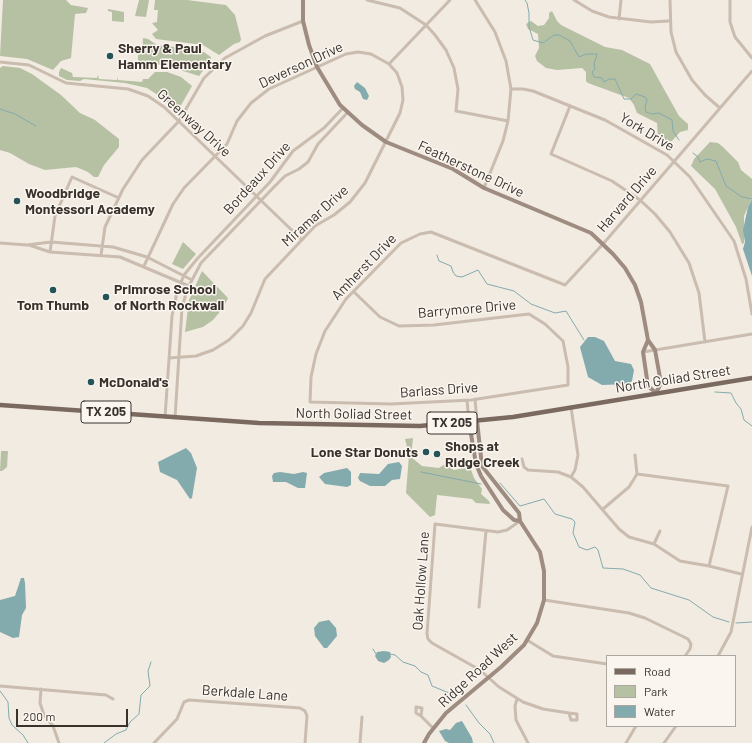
<!DOCTYPE html>
<html>
<head>
<meta charset="utf-8">
<style>
  body { margin:0 }
  #map { position:relative; width:752px; height:743px; overflow:hidden; background:#f2ebe2; font-family:Barlow,sans-serif }
  canvas { display:block }
  .legend { position:absolute; left:606px; top:655px; width:130px; height:72px; box-sizing:border-box; background:#faf5ef; border:1px solid #ada7a1; margin:0; padding:5px 7px; list-style:none; font-size:12px; color:#39312c }
  .legend li { display:flex; align-items:center; gap:8px; height:20px }
  .legend b { width:20px; border:1px solid #ada7a1 }
  .scale { position:absolute; left:16px; top:709px; width:112px; height:18px; box-sizing:border-box; border:2px solid #39312c; border-top:0; padding-left:5px; font-size:12px; line-height:14px; white-space:nowrap; color:#39312c; -webkit-text-stroke:3px #faf5ef; paint-order:stroke }
</style>
</head>
<body>
<div id="map">
<canvas width="752" height="743"></canvas>
<ul class="legend">
<li><b style="height:5px;background:#7a695e"></b>Road</li>
<li><b style="height:11px;background:#b6c1a3"></b>Park</li>
<li><b style="height:11px;background:#83aaad"></b>Water</li>
</ul>
<div class="scale">200 m</div>
</div>
<script>
const ctx = document.querySelector('canvas').getContext('2d');
ctx.lineJoin = 'round';
function fill(path, color) { ctx.fillStyle = color; ctx.fill(path, 'evenodd'); }
const toPath = rows => new Path2D(rows.map(r => 'M' + r).join(''));
function stroke(path, color, width, dash) { ctx.strokeStyle = color; ctx.lineWidth = width; ctx.lineCap = dash ? 'butt' : 'round'; ctx.setLineDash(dash || []); ctx.stroke(path); }
function drawText(font, color, halo, rows, align = 'center') {
  ctx.font = font + ' Barlow,sans-serif'; ctx.lineWidth = 3; ctx.setLineDash([]); ctx.textBaseline = 'middle'; ctx.strokeStyle = halo; ctx.fillStyle = color; for (const [text, x, y, turn = 0] of rows) {
    ctx.save(); ctx.translate(x, y); ctx.rotate((+turn || 0) * Math.PI / 180); ctx.textAlign = isNaN(turn) ? turn : align; if (halo) ctx.strokeText(text, 0, 0); ctx.fillText(text, 0, 0); ctx.restore();
  }
}
const green = toPath([
  [3,0,66,0,71,5,88,8,86,13,75,14,71,58,61,61,53,70,27,59,0,56],
  [139,0,149,0,146,17,135,16],
  [155,0,187,0,226,5,235,15,241,39,240,42,234,44,219,55,203,45,156,39,152,34,158,30,152,23,157,22,158,10,154,10],
  [108,9,124,12,124,22,112,21,112,12,108,11],
  [552,11,557,21,561,25,605,47,622,50,650,64,679,116,688,124,688,130,680,132,672,141,663,141,658,137,657,123,637,113,634,105,629,98,588,83,586,81,586,72,582,68,557,70,546,68,537,61,535,56,539,48,538,34,528,29,526,24,531,21,538,26,544,25,549,18,549,13],
  [143,38,148,39,157,45,201,50,211,57,211,63,207,65,199,76,164,65,138,63,138,55,142,54],
  [3,66,20,68,32,74,61,95,80,113,95,120,119,139,119,147,104,165,98,177,94,177,88,172,76,167,45,170,29,164,10,153,0,150,0,68],
  [61,68,72,73,73,77,97,78,98,75,99,79,117,80,118,77,118,80,142,82,143,79,148,79,155,72,167,72,181,77,192,86,180,107,176,111,164,99,147,88,125,83,84,79,80,81,67,80,59,76,59,72],
  [710,142,718,143,723,147,738,162,741,170,752,179,752,198,744,216,744,243,742,244,736,227,715,189,691,166,694,159],
  [183,242,196,254,183,269,172,264],
  [202,271,228,298,223,308,213,320,203,327,185,332,189,300],
  [413,438,411,457,422,466,439,468,445,464,454,470,470,467,474,478,482,489,481,494,489,501,490,504,476,503,472,499,437,495,435,515,430,517,406,493,409,455,405,439],
  [1,451,8,451,7,467,2,471,0,471]
]);
const water = toPath([
  [357,82,365,88,369,96,367,100,363,99,360,92,355,89,354,86],
  [752,199,752,276,743,249,745,242,743,230,748,207],
  [588,337,595,337,604,341,615,361,631,364,634,370,632,381,629,384,602,385,588,377,580,347],
  [186,448,191,453,197,468,192,498,190,499,177,480,160,472,158,462],
  [399,462,402,466,400,479,392,480,385,486,370,486,360,481,358,478,360,473,379,474,388,464],
  [347,468,351,472,351,485,347,487,325,484,319,477,324,473],
  [280,472,294,474,303,472,307,473,305,488,298,488,286,482,273,482,272,476,274,473],
  [21,578,24,578,25,583,26,608,22,615,19,637,13,638,0,632,0,600,15,596],
  [329,620,336,628,337,636,327,648,324,648,315,636,314,628,319,622],
  [384,651,390,652,391,657,389,660,384,663,378,661,375,656,377,652],
  [462,721,472,738,473,743,449,743,445,741,439,731,446,729,450,730,456,723]
]);
const stream = toPath([
  [525,0,527,3,529,13,529,27,533,40,543,43,554,35,559,35,570,41,579,57,586,54,597,54,594,64,595,69,592,72,594,77,602,78,604,82,609,79,615,79,624,99,631,99,636,94,645,97,647,100,645,107,646,112,652,114,659,113,672,120,673,131,679,140],
  [0,109,15,114,36,126],
  [693,153,698,157,700,162,707,159,716,161,726,186,742,197,752,199],
  [437,255,439,261,451,266,453,272,456,276,462,277,478,270,487,284,514,291,531,304,555,313,566,311,584,340],
  [715,392,731,393,736,403,741,409,744,420,752,426],
  [421,472,481,484],
  [500,483,520,506,544,499,555,514,572,519,575,522,573,533,579,547,587,550,595,547,598,550,603,568,623,569,640,575,651,588,689,600,713,617,729,622],
  [736,623,752,622],
  [373,649,376,654],
  [390,654,395,655,403,662,415,666,421,672,428,675,432,686,454,695],
  [0,691,8,702,9,718,12,725,23,735,28,743],
  [466,705,479,723,490,734,494,743],
  [104,743,116,734,126,730,130,722,139,714,141,695,150,686,148,671,151,662]
]);
const street = toPath([
  [367,0,400,8,426,25,435,35,446,50,454,68,458,89,456,111,508,121],
  [475,0,495,32,506,61,511,89,508,121,503,141,484,188],
  [574,0,592,11,609,17,651,22,669,21],
  [670,0,671,32,676,52,692,80,705,95,720,108],
  [730,0,730,22,735,37,752,58],
  [619,19,621,0],
  [0,62,29,65,66,83,128,89,148,96,164,107,302,240],
  [389,64,450,0],
  [511,89,523,89,533,91,605,120,667,155,690,177,734,241,746,279,752,314],
  [570,106,551,154,612,181,640,200,655,214,670,232,689,263,699,293,705,342],
  [0,243,27,245,51,242,113,247,147,257,192,280],
  [29,245,50,252,120,257,189,286],
  [50,252,55,216,72,177,119,198],
  [101,255,105,227,123,189,142,160,179,121,204,78,225,58,265,36,303,21],
  [144,266,173,204,184,188,227,144,237,121,251,103,269,89,346,54,358,52,371,54,389,64,397,73,402,87,403,100,400,113,365,183,350,202,334,215,315,226,265,279,251,313,243,326,229,340,213,350,196,356,169,358],
  [354,292,380,317,399,326,434,325,529,314,545,324,563,341,568,367,568,385,471,400,391,404,310,402,311,377,316,354,325,331,346,299,401,243,420,234,431,232,565,285,603,244,752,71],
  [643,352,752,334],
  [475,399,477,421],
  [467,400,469,422],
  [571,407,578,455,575,470,571,477],
  [165,417,172,316,177,292,184,275,197,259,270,182,293,151,324,128,343,108],
  [175,418,182,308,187,290,192,280,201,263,273,188,285,176,299,169,308,162,318,144,348,112],
  [522,459,524,467,528,470,558,472,571,477,583,487,619,529,629,537,654,544,680,561,709,566,741,574],
  [637,474,728,486,709,566],
  [603,509,629,487,637,474,635,455],
  [520,521,507,530,498,532,435,524,427,634,428,639,432,643,480,670,499,687,523,702,543,709,569,713],
  [654,544,660,531],
  [544,600,629,613,645,618,688,639,691,644,690,649,685,656],
  [479,607,486,531],
  [527,640,553,656,607,664],
  [718,656,731,632,752,527],
  [0,686,106,695,113,699],
  [41,689,40,703,44,715,53,726,59,743],
  [517,699,515,706,516,720,528,743],
  [416,707,422,708,421,716,416,713,416,707],
  [569,713,577,714,577,720,571,720,569,713],
  [421,716,433,728],
  [154,743,177,719,184,702,189,700,300,708,305,711,307,716,305,743],
  [360,743,362,717],
  [626,743,636,726],
  [664,743,676,726]
]);
const secondary = toPath([
  [303,0,303,21,309,45,317,67,340,105,362,125,386,142,453,169,484,188,591,233,613,254,625,268,635,285,641,302,648,340,643,352,648,386,656,393,661,383,655,350,648,340],
  [469,422,476,464,481,476,503,510,514,520,520,521],
  [424,743,429,734,446,713,501,667,524,645,537,623,544,600,544,571,540,552,520,521,519,513,482,466,477,421]
]);
const primary = toPath([
  [0,405,259,423,420,426,513,417,752,378]
]);
const markers = [
  [110,56,4,"#245358"],
  [17,201,4,"#245358"],
  [53,290,4,"#245358"],
  [106,297,4,"#245358"],
  [91,382,4,"#245358"],
  [426,452,4,"#245358"],
  [437,454,4,"#245358"]
];
const shields = [
  [106,412,50],
  [452,423,50]
];
const shieldNames = [
  ["TX 205",106,412],
  ["TX 205",452,423]
];
const poiNames = [
  ["Sherry & Paul",118,48],
  ["Hamm Elementary",118,64],
  ["Woodbridge",25,193],
  ["Montessori Academy",25,209],
  ["Primrose School",114,289],
  ["of North Rockwall",114,305],
  ["Tom Thumb",53,305,"center"],
  ["McDonald's",99,382],
  ["Shops at",445,446],
  ["Ridge Creek",445,462],
  ["Lone Star Donuts",418,452,"right"]
];
const streetNames = [
  ["Deverson Drive",301,65,-25],
  ["Greenway Drive",194,123,42],
  ["York Drive",647,132,31],
  ["Featherstone Drive",471,169,25],
  ["Bordeaux Drive",257,178,-48],
  ["Harvard Drive",627,199,-49],
  ["Miramar Drive",315,216,-42],
  ["Amherst Drive",364,267,-46],
  ["Barrymore Drive",467,309,-5],
  ["North Goliad Street",673,379,-9],
  ["Barlass Drive",439,390,-4],
  ["North Goliad Street",354,414,1],
  ["Oak Hollow Lane",421,581,-86],
  ["Ridge Road West",478,670,-43],
  ["Berkdale Lane",245,693,4]
];
fill(green, '#b6c1a3');
fill(water, '#83aaad');
stroke(stream, '#83aaad', 1);
stroke(street, '#cabcae', 3);
stroke(secondary, '#9e8c80', 4);
stroke(primary, '#7a695e', 4.5);
for (const [x, y, r, color] of markers) { const dot = new Path2D(); dot.arc(x, y, r, 0, 2 * Math.PI); ctx.fillStyle = color; ctx.fill(dot); stroke(dot, '#faf5ef', 1.5); }
for (const [x, y, w] of shields) { const box = new Path2D(); box.roundRect(x - w / 2, y - 11, w, 22, 3); ctx.fillStyle = '#faf5ef'; ctx.fill(box); stroke(box, '#39312c', 1); }
drawText('bold 13px', '#39312c', null, shieldNames);
drawText('bold 14px', '#39312c', '#faf5ef', poiNames, 'left');
drawText('14px', '#39312c', '#faf5ef', streetNames);
</script>
</body>
</html>
